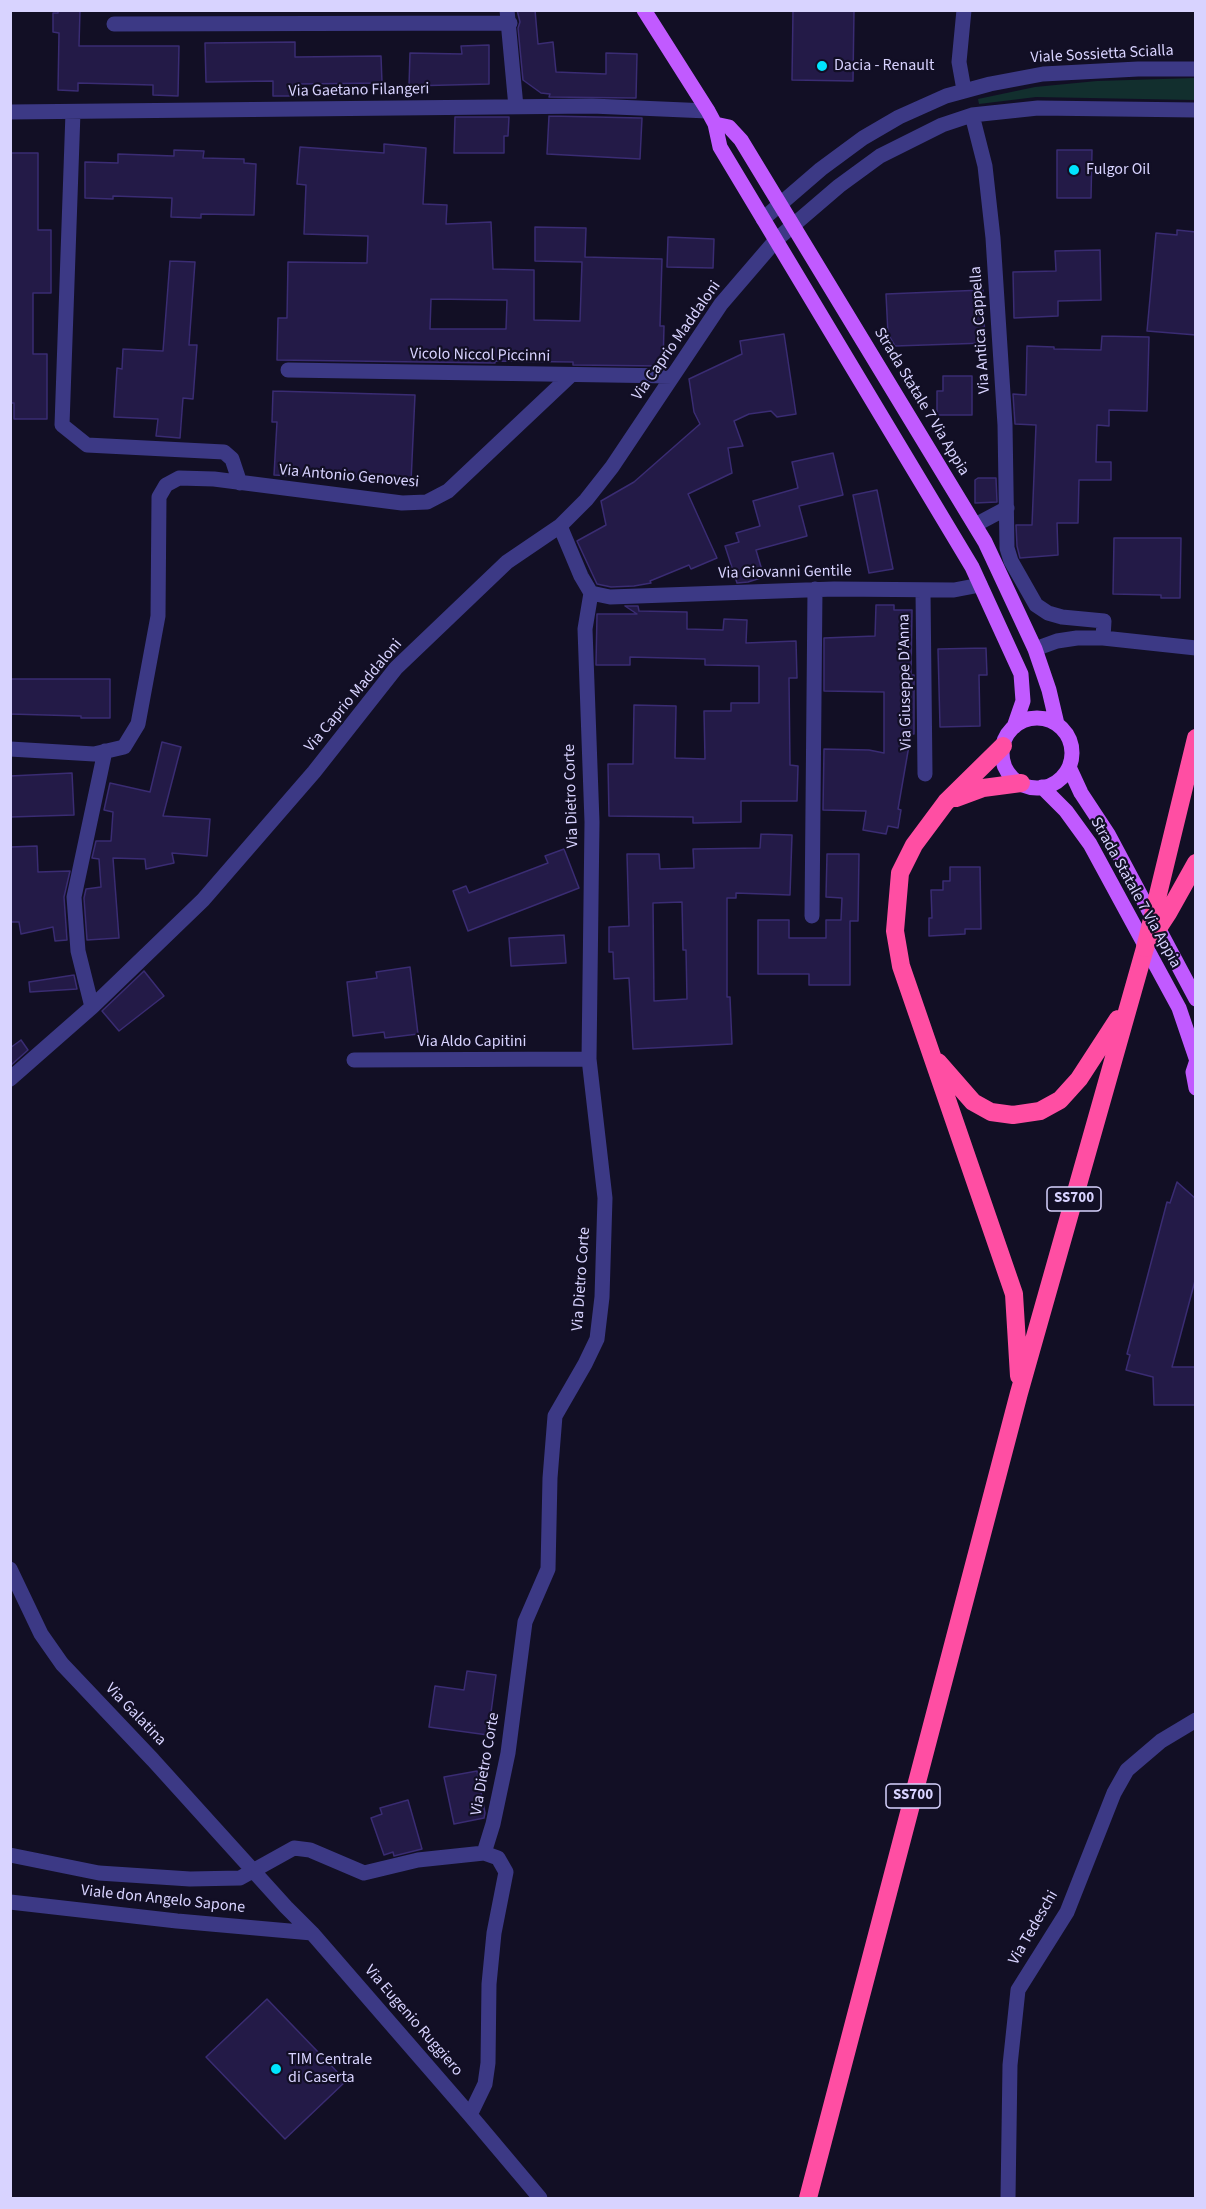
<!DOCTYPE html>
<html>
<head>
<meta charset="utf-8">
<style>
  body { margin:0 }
  #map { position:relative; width:1206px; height:2209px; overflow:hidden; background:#120f25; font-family:"Source Sans 3",sans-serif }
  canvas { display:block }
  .frame { position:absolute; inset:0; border:12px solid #d8d3ff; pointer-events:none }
</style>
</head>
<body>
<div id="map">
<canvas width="1206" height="2209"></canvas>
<div class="frame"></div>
</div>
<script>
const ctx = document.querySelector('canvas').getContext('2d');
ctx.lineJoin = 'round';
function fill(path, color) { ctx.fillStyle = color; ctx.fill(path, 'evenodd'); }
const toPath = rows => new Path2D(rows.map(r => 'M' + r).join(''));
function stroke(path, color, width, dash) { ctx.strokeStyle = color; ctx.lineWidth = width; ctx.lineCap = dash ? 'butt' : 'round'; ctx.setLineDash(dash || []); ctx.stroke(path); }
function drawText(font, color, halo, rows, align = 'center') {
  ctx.font = font + ' "Source Sans 3",sans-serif'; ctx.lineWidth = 4.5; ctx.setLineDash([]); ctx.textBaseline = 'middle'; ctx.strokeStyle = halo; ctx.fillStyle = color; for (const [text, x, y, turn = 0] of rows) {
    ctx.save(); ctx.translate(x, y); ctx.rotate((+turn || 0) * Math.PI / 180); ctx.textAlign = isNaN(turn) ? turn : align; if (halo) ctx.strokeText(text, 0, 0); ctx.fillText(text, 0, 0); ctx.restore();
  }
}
const green = toPath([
  [1195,78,1195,100,1036,97,979,104,978,99,1035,87,1097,81]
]);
const building = toPath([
  [58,10,80,10,79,46,179,46,178,96,153,95,153,85,78,83,78,91,58,90,59,33,53,32,53,13,58,13,58,10],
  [517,10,535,10,538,44,553,42,556,72,606,74,606,53,637,54,636,98,549,97,550,94,541,93,523,80,518,28,520,22,517,10],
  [793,10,854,10,853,81,792,80,793,10],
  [295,42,295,57,381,56,382,83,296,84,296,96,273,96,273,81,206,82,205,43,295,42],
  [489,45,489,84,409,86,410,53,462,54,461,46,489,45],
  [549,116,642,118,640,159,547,154,549,116],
  [455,117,509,117,508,136,504,136,504,153,454,153,455,117],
  [384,144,426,148,423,204,447,205,446,224,491,222,493,269,534,270,534,320,580,321,582,262,535,261,535,227,586,228,585,257,662,259,660,326,664,326,663,366,573,365,573,362,495,361,495,363,277,360,278,318,287,318,288,262,367,263,368,236,304,234,306,185,297,184,300,147,384,153,384,144],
  [431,299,507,300,506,329,430,329,431,299],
  [174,150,204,151,203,158,244,159,244,163,256,164,254,215,201,214,201,218,171,217,172,198,113,196,113,199,85,198,85,162,118,163,118,154,174,156,174,150],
  [1057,150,1092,150,1091,198,1057,198,1057,150],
  [10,153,38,153,38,230,51,230,51,293,33,293,33,354,47,354,47,419,14,419,14,403,10,403,10,153],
  [1177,230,1196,232,1196,335,1147,331,1156,233,1177,235,1177,230],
  [668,237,714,239,713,268,667,267,668,237],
  [1100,250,1101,300,1058,301,1058,316,1014,318,1013,272,1056,271,1055,251,1100,250],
  [170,261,195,262,189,345,197,345,193,399,183,398,180,438,156,436,158,419,114,417,117,368,122,369,123,349,163,351,170,261],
  [983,290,985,343,895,346,888,334,886,294,983,290],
  [784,334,796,414,777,417,771,411,749,414,734,421,743,446,728,448,732,473,688,494,717,558,691,569,689,565,650,581,651,583,634,586,611,587,597,584,577,541,606,525,601,501,634,482,700,424,694,412,689,379,742,354,740,341,784,334],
  [1102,336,1149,337,1147,411,1109,410,1109,426,1097,425,1096,462,1111,462,1111,480,1079,480,1078,523,1057,523,1058,555,1020,558,1017,546,1016,525,1032,525,1036,425,1015,424,1013,394,1026,395,1027,346,1054,347,1054,349,1101,350,1102,336],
  [943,376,972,376,972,415,937,415,937,391,943,391,943,376],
  [273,391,415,395,411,482,274,475,277,422,272,422,273,391],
  [833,453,843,495,799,506,807,536,756,550,764,577,748,582,737,583,725,546,739,542,736,533,760,526,753,501,798,488,792,462,833,453],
  [978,478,996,478,997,502,975,503,975,480,978,478],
  [877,490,893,569,869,573,853,495,877,490],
  [1114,538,1181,538,1180,598,1161,598,1161,595,1113,594,1114,538],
  [876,605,894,605,894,610,912,610,911,675,914,675,914,734,911,734,898,809,901,810,898,828,888,826,886,834,863,830,866,811,823,810,824,749,869,750,884,753,884,692,824,691,824,638,875,636,876,605],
  [625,606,638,606,639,611,687,612,687,629,723,630,724,619,747,620,746,643,796,641,797,678,789,678,790,765,798,766,797,801,741,801,741,822,693,823,693,817,609,816,608,764,633,764,634,705,676,706,675,758,705,759,704,711,731,711,731,703,759,703,759,666,705,665,705,659,630,657,630,665,596,665,597,614,637,614,625,606],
  [986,648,987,675,979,675,980,726,940,727,938,649,986,648],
  [10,679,110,679,110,718,81,718,81,716,10,714,10,679],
  [162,742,181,747,163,816,210,819,207,856,172,853,174,863,146,869,145,859,113,858,119,938,87,940,84,898,86,889,101,887,99,859,92,858,96,841,111,841,113,812,104,810,110,783,150,792,162,742],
  [72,773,74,815,10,817,10,776,72,773],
  [761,834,792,835,790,895,736,893,736,898,727,898,727,997,730,997,732,1044,633,1049,629,978,614,979,613,952,609,952,609,927,629,926,627,854,659,854,660,869,694,868,693,849,760,848,761,834],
  [682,902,683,950,686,950,687,999,654,1001,653,903,682,902],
  [37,846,38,872,70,871,64,897,67,940,55,941,53,927,21,934,19,922,10,922,10,847,37,846],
  [564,849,579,888,468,931,453,891,466,886,469,893,548,863,545,856,564,849],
  [827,854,859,854,858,921,850,921,850,985,809,985,809,974,758,974,758,920,789,920,789,938,826,938,826,920,841,920,842,898,826,897,827,854],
  [950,867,980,867,981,929,965,929,965,934,929,936,929,918,932,918,931,890,943,890,943,881,950,881,950,867],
  [564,935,566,963,511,966,509,938,564,935],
  [410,967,418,1034,385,1038,384,1032,353,1036,347,982,377,978,376,972,410,967],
  [144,971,164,996,119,1031,102,1011,144,971],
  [74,975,77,989,30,992,29,982,74,975],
  [21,1040,28,1050,10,1066,10,1048,21,1040],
  [1177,1182,1196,1199,1196,1277,1172,1367,1196,1367,1196,1405,1154,1405,1153,1377,1126,1370,1130,1355,1127,1354,1167,1202,1170,1203,1177,1182],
  [467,1671,496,1675,488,1735,429,1727,435,1686,464,1690,467,1671],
  [477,1771,485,1813,484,1818,454,1824,444,1777,477,1771],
  [408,1800,422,1849,394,1856,393,1852,384,1855,371,1818,382,1814,380,1808,408,1800],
  [267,1999,346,2081,285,2139,206,2057,267,1999]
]);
const minor = toPath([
  [507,10,516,107],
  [964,10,959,62,964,90],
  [114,24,510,23],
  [10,112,592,106,708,111],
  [73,112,62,425,87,445,224,452,232,459,240,483],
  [972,115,985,166,993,238,1005,425,1007,548,1011,561,1036,605,1048,613,1062,617,1104,621,1103,638],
  [763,219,821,169,863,138,899,117,946,96,990,84,1043,74,1138,69,1196,69],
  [288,370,672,376],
  [975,525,1007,508],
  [923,591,925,774],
  [591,593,610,597,834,589,954,590,980,585],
  [1035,649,1057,641,1077,638,1103,638,1196,648],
  [10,749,94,754,124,747,138,724,158,616,159,497,166,485,179,478,214,479,402,503,427,502,448,491,571,375],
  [812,916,815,589],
  [92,1007,78,951,74,897,105,751],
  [354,1060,589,1059],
  [10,1079,92,1007,203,900,314,772,396,668,507,562,560,526,586,500,612,467,721,304,776,240,839,186,880,156,942,125,972,115,1038,108,1196,110],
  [10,1569,41,1634,62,1664,153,1760,286,1907,312,1933,470,2115,540,2198],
  [484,1853,493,1824,508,1753,525,1622,548,1569,550,1478,555,1416,585,1364,597,1339,602,1297,605,1198,589,1059,592,822,585,629,591,593,581,576,560,526],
  [10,1855,99,1873,190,1879,240,1878,294,1848,310,1850,364,1873,418,1860,484,1853,498,1858,506,1872,494,1933,489,1984,488,2063,485,2084,470,2115],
  [10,1902,177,1921,312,1933],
  [1008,2198,1010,2065,1018,1990,1067,1912,1114,1793,1127,1770,1161,1741,1196,1720]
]);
const major = toPath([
  [644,10,708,111,715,124,720,147,972,567,1021,674,1023,701,1014,727],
  [715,124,729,127,741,140,985,542,1035,649,1049,690,1057,724],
  '1002 753a35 35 0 1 1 70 0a35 35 0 1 1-70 0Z',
  [1069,767,1081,793,1108,834,1196,999],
  [1042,787,1066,811,1090,844,1179,1008,1196,1058],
  [1196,1063,1193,1072,1196,1088]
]);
const highway = toPath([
  [1003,746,946,802,914,845,900,873,895,931,901,966,1014,1294,1019,1376],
  [956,798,983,788,1021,783],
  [938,1062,973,1102,991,1112,1013,1115,1040,1111,1060,1100,1079,1079,1118,1019],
  [808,2198,1019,1393,1145,948]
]);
const highwayBridge = toPath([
  [1151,939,1168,913,1196,863],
  [1145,948,1196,738]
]);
const markers = [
  [822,66,6,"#00e5fe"],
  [1074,170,6,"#00e5fe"],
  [276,2069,6,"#00e5fe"]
];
const shields = [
  [1074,1199,54],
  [913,1796,54]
];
const shieldNames = [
  ["SS700",1074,1199],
  ["SS700",913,1796]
];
const streetNames = [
  ["Viale Sossietta Scialla",1102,55,-3],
  ["Via Gaetano Filangeri",359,91,-1],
  ["Via Antica Cappella",981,330,-94],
  ["Via Caprio Maddaloni",677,341,-55],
  ["Vicolo Niccol Piccinni",480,356,1],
  ["Strada Statale 7 Via Appia",921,402,59],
  ["Via Antonio Genovesi",349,477,5],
  ["Via Giovanni Gentile",785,573,-1],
  ["Via Giuseppe D'Anna",906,682,-91],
  ["Via Caprio Maddaloni",354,696,-50],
  ["Via Dietro Corte",572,796,-92],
  ["Strada Statale 7 Via Appia",1135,893,61],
  ["Via Aldo Capitini",472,1042],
  ["Via Dietro Corte",582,1279,-86],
  ["Via Galatina",135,1715,46],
  ["Via Dietro Corte",486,1764,-80],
  ["Viale don Angelo Sapone",163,1900,6],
  ["Via Tedeschi",1034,1928,-60],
  ["Via Eugenio Ruggiero",413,2021,49]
];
const poiNames = [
  ["Dacia - Renault",834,66],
  ["Fulgor Oil",1086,170],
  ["TIM Centrale",288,2060],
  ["di Caserta",288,2078]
];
fill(green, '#122f2e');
fill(building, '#231a47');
stroke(building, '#3a2c73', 1.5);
stroke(minor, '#3c3985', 15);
stroke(major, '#c15aff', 15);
stroke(highway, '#ff4ea3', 18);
stroke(highwayBridge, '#ff4ea3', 18);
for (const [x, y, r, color] of markers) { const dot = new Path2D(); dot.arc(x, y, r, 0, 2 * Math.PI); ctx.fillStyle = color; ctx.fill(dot); stroke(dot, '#120f25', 2); }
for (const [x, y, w] of shields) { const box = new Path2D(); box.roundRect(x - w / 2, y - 12, w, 24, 4.5); ctx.fillStyle = '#120f25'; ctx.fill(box); stroke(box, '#d8d3ff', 1.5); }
drawText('bold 15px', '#d8d3ff', null, shieldNames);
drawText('16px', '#d8d3ff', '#120f25', streetNames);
drawText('16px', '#d8d3ff', '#120f25', poiNames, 'left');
</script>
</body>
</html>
